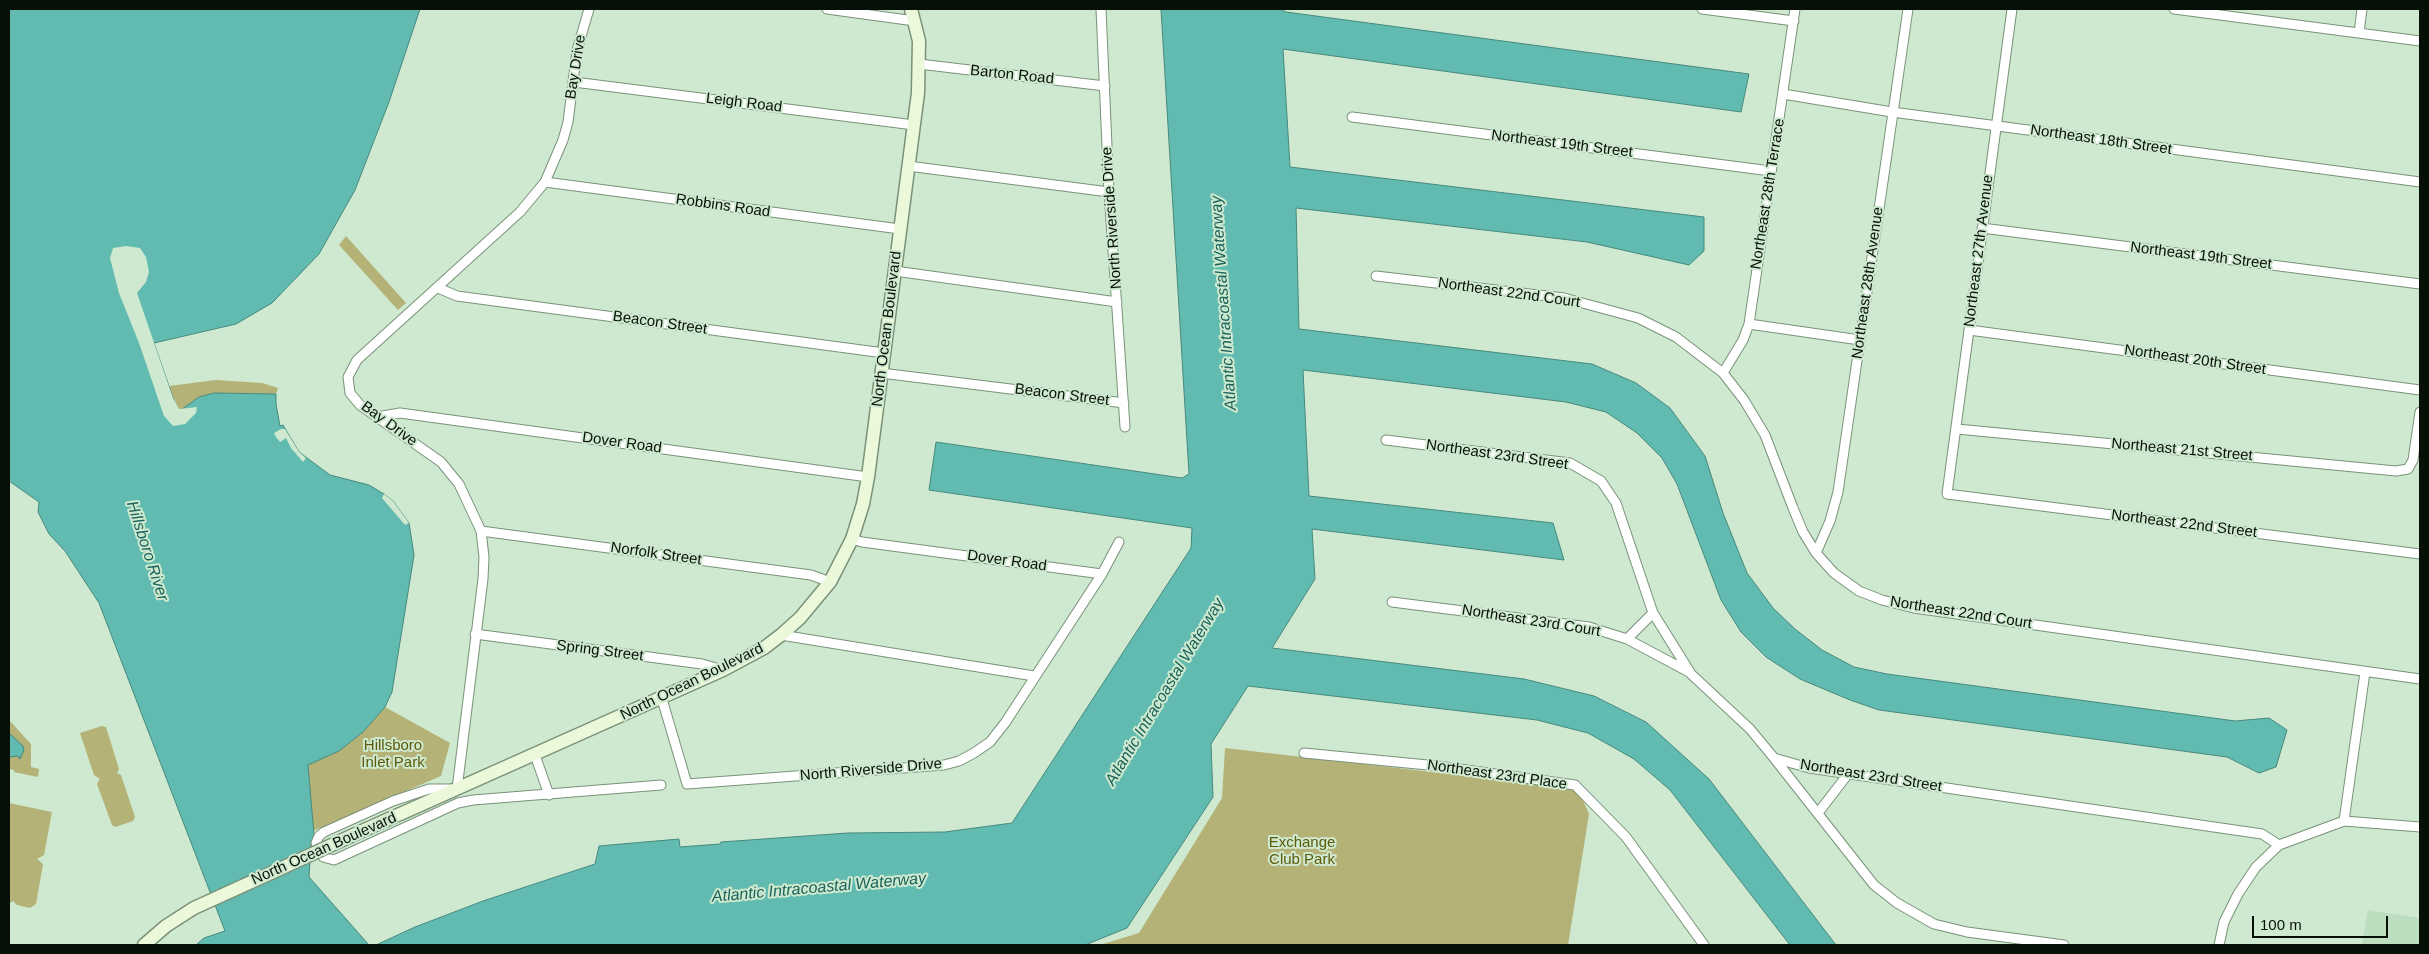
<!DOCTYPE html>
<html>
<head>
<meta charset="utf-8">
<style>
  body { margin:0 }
  #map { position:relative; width:2429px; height:954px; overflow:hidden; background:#cee9cf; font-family:Helvetica,sans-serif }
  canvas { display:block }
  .frame { position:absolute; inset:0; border:10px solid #071007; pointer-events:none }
  .scale { position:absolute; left:2252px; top:916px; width:136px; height:22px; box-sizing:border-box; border:2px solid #071007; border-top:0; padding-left:6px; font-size:15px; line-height:18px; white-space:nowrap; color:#071007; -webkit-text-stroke:4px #cee9cf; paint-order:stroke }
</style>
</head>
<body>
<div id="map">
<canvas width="2429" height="954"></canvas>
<div class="frame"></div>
<div class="scale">100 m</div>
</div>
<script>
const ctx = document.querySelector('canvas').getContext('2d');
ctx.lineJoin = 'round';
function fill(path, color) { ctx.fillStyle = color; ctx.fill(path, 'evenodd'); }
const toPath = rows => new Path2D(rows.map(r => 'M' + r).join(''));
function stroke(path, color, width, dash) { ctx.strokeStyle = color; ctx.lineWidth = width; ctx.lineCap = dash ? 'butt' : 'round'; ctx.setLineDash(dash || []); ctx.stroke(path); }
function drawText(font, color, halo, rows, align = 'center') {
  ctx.font = font + ' Helvetica,sans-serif'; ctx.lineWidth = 4; ctx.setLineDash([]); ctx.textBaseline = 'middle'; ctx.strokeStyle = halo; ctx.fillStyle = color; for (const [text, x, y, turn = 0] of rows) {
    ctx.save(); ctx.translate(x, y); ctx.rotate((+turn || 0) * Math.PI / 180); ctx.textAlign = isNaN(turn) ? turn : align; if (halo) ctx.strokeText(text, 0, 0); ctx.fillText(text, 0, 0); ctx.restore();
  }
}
const built = toPath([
  [2368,910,2420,918,2420,945,2362,945]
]);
const green = toPath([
  [346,236,406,303,398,310,339,245],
  [216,380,262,383,278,388,276,394,214,393,199,397,179,412,169,386],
  [385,707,450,743,441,776,313,831,308,765,339,751,363,732],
  [9,720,31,744,31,767,39,769,38,777,14,772,14,770,9,769,9,771],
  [102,726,106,727,119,769,117,773,121,775,135,817,133,821,115,827,112,825,97,784,100,779,94,775,80,733],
  [1225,748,1578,789,1589,814,1568,945,1100,945,1139,933,1222,798],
  [9,803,52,812,44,855,37,859,43,864,36,904,30,908,17,905,13,901,9,904]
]);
const water = toPath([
  [9,9,420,9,389,102,355,190,319,254,272,303,236,324,154,343,178,412,199,397,214,393,276,394,276,404,280,426,283,425,299,452,330,475,369,485,384,494,393,501,409,523,414,555,392,692,385,707,363,732,339,751,308,765,314,835,311,844,309,877,369,945,196,945,204,938,225,931,99,603,65,551,49,534,38,512,39,502,9,481,9,9],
  [1161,9,1280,9,1286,12,1749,74,1741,112,1283,49,1290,167,1704,217,1704,251,1689,265,1587,242,1296,208,1299,329,1592,364,1636,383,1670,408,1705,456,1723,513,1747,573,1773,608,1795,629,1822,650,1854,667,1887,674,2235,721,2269,718,2287,730,2276,767,2259,773,2227,757,1879,710,1850,700,1800,679,1766,657,1741,632,1721,600,1677,484,1662,458,1637,433,1606,412,1566,402,1303,370,1309,496,1553,523,1564,560,1312,529,1315,579,1272,648,1524,679,1594,696,1646,722,1709,779,1836,945,1790,945,1670,790,1634,759,1588,733,1537,720,1248,686,1211,744,1213,797,1127,928,1085,945,376,945,415,927,483,901,595,864,599,846,679,839,680,847,720,844,721,842,848,833,945,832,1012,823,1191,548,1192,528,929,490,936,442,1182,478,1189,474,1161,9],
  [9,733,23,746,24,750,20,759,18,756,9,757,9,733]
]);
const pier = toPath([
  [126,246,140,248,146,257,149,272,146,282,137,293,173,398,179,409,197,407,196,413,185,424,173,426,164,416,139,343,119,293,110,258,113,248],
  [281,429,285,429,299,452,306,458,303,462,291,448,286,438,280,442,276,437,274,433],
  [384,494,393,501,409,523,405,525,382,498]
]);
const street = toPath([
  [589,9,577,50,568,122,563,140,545,182,520,212,357,360,348,377,350,393,360,405,441,462,459,484,481,531,484,557,483,579,457,789,429,789,393,801,324,832,319,836,316,843,323,857,334,860,458,803,473,800,661,785],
  [827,9,915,21],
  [1101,9,1109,192,1125,427],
  [1702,9,1794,21],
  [2012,9,1947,494,2420,554],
  [2174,9,2420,41],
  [2359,33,2362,9],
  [919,64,1105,86],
  [574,82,914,125],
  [1783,94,1892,112,2420,182],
  [1352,117,1771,171],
  [908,166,1109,192],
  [545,182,900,229],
  [1982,228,2420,284],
  [895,271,1117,302],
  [1376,276,1564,298,1638,318,1676,337,1723,373,1744,400,1765,435,1793,508,1803,532,1816,553,1834,573,1859,591,1882,600,1914,608,2420,679],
  [438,288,457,296,884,353],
  [1749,324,1860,340],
  [1969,330,2420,390],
  [881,373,1124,403],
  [1723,373,1743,340,1749,324,1795,9],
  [377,417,400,413,868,477],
  [1957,429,2396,471,2408,469,2413,460,2420,412],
  [1386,440,1570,463,1601,481,1616,503,1653,613,1691,674,1750,729,1774,758,1809,768,2262,834,2279,845],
  [481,531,811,575,830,582],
  [852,539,862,542,1102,574],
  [1816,553,1830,521,1838,492,1908,9],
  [1392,602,1589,627,1627,639,1689,672],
  [475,634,702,664,723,670],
  [781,635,1034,676],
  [1627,639,1653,613],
  [662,699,687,784,944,765,959,761,974,753,990,742,1005,723,1102,574,1119,542],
  [1304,753,1438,766,1575,785,1626,837,1704,945],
  [535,755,549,795],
  [1774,758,1874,885,1897,903,1934,924,1967,932,2064,945],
  [1818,813,1848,774],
  [2344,821,2365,672],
  [2219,945,2224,922,2238,894,2256,867,2279,845,2344,821,2420,827]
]);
const secondary = toPath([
  [362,831,723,670,764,648,781,635,800,618,830,582,852,539,863,504,868,477,918,93,919,41,911,9],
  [144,945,166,926,194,908,271,873]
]);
const secondaryBridge = toPath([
  [271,873,362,831]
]);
const streetNames = [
  ["Bay Drive",576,67,-81],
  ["Barton Road",1012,75,6],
  ["Leigh Road",744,103,7],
  ["Northeast 18th Street",2101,140,8],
  ["Northeast 19th Street",1562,144,7],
  ["Northeast 28th Terrace",1768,194,-81],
  ["Robbins Road",723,206,8],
  ["North Riverside Drive",1112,218,-94],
  ["Northeast 27th Avenue",1979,251,-83],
  ["Northeast 19th Street",2201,256,7],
  ["Northeast 28th Avenue",1868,283,-82],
  ["Northeast 22nd Court",1509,293,8],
  ["Beacon Street",660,323,8],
  ["North Ocean Boulevard",887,329,-83],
  ["Northeast 20th Street",2195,360,8],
  ["Beacon Street",1062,395,7],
  ["Bay Drive",389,424,36],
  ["Dover Road",622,443,8],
  ["Northeast 21st Street",2182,450,5],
  ["Northeast 23rd Street",1497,455,8],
  ["Northeast 22nd Street",2184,524,7],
  ["Norfolk Street",656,554,8],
  ["Dover Road",1007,561,8],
  ["Northeast 22nd Court",1961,613,9],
  ["Northeast 23rd Court",1531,621,9],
  ["Spring Street",600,651,7],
  ["North Ocean Boulevard",692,682,-26],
  ["North Riverside Drive",871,770,-5],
  ["Northeast 23rd Place",1497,775,8],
  ["Northeast 23rd Street",1871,776,9],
  ["North Ocean Boulevard",324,849,-24]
];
const parkNames = [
  ["Hillsboro",393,746],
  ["Inlet Park",393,763],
  ["Exchange",1302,843],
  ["Club Park",1302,860]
];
const waterNames = [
  ["Atlantic Intracoastal Waterway",1224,303,-94],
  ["Hillsboro River",147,551,72],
  ["Atlantic Intracoastal Waterway",1165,692,-59],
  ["Atlantic Intracoastal Waterway",819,888,-5]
];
fill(built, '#bddebe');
fill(green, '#b4b277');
fill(water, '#62bbb0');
stroke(water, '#47887d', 1);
fill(pier, '#cee9cf');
stroke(street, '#799279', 11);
stroke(secondary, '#799279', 15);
stroke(street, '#fff', 9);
stroke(secondary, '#ecf8da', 12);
stroke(secondaryBridge, '#799279', 15, []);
stroke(secondaryBridge, '#ecf8da', 12);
drawText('15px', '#071007', '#cee9cf', streetNames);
drawText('15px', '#5e5a0a', '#cee9cf', parkNames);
drawText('italic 16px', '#1a635b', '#cee9cf', waterNames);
</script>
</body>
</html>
